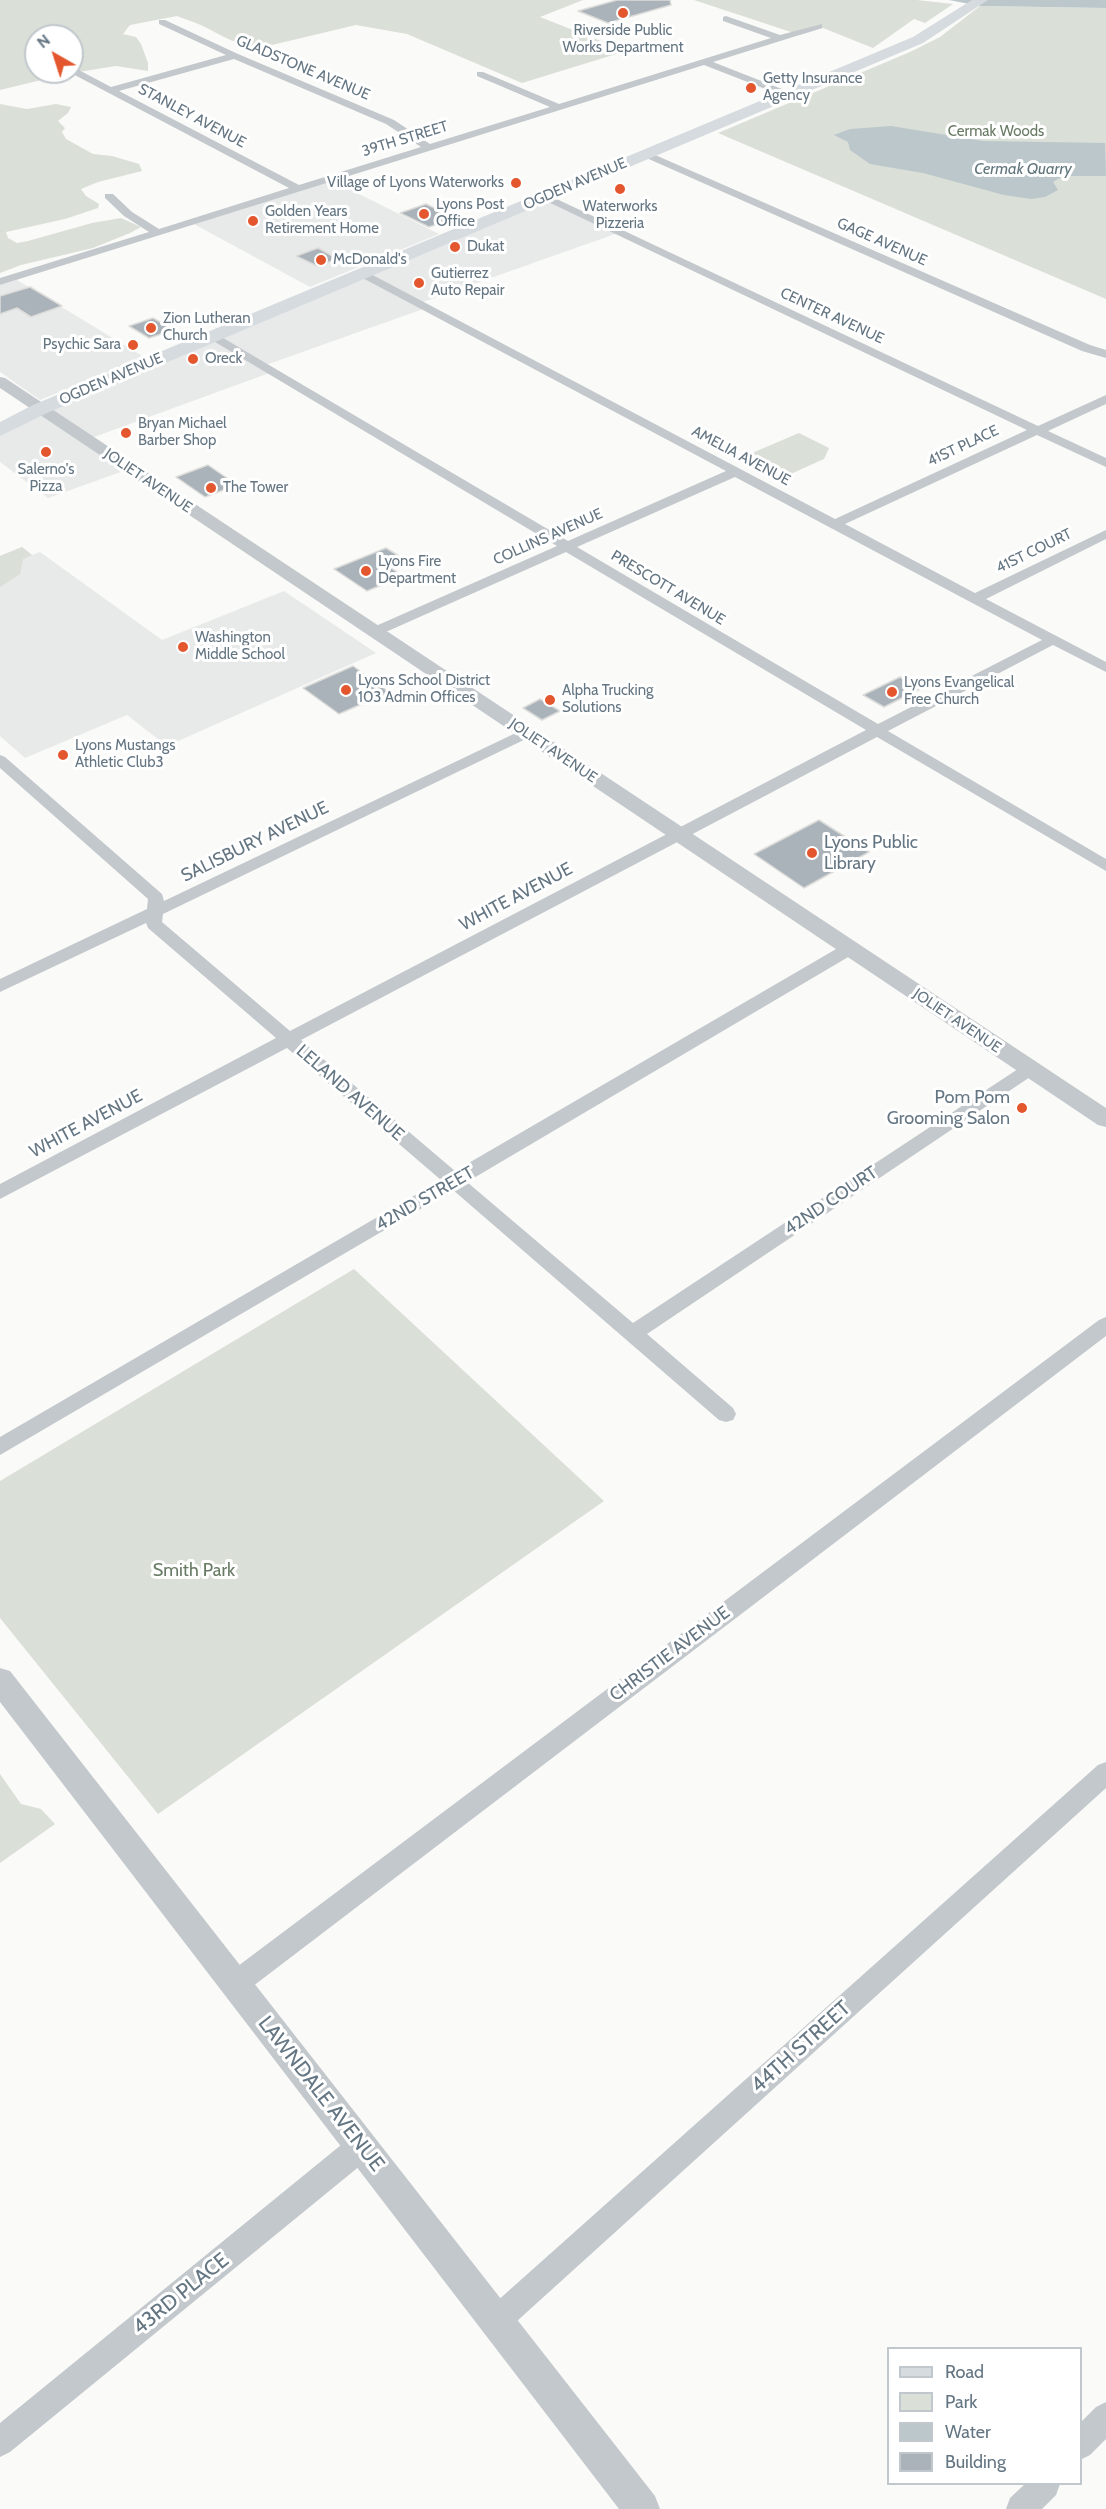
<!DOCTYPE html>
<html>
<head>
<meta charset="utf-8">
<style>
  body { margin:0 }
  #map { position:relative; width:1106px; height:2509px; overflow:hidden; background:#fafaf8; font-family:Cabin,sans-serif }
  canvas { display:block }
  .legend { position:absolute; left:887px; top:2347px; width:195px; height:138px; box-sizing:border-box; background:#fff; border:2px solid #c1c8cd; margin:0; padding:8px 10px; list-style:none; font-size:18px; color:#657683 }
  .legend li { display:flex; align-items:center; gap:12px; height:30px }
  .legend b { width:30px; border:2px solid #c1c8cd }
  .north { position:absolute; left:24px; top:24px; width:60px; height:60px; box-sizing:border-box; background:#fff; border:2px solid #c1c8cd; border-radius:50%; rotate:321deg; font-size:16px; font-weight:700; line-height:24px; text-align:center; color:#657683 }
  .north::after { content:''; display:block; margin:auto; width:21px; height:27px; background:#e4572e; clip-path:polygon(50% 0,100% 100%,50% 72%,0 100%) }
</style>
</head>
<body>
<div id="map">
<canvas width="1106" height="2509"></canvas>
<ul class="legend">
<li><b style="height:8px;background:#d6dbdf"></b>Road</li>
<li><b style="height:16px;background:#dadfd7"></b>Park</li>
<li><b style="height:16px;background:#bbc7cb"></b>Water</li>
<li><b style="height:16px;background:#aab3b9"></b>Building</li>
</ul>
<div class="north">N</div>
</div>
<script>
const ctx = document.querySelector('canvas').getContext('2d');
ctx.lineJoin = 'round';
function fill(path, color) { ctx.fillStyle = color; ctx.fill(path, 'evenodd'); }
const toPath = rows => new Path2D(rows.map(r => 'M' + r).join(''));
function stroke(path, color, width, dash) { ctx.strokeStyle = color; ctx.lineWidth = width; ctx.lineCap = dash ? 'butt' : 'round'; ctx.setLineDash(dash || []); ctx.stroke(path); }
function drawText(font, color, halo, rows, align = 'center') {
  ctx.font = font + ' Cabin,sans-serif'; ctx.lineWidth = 6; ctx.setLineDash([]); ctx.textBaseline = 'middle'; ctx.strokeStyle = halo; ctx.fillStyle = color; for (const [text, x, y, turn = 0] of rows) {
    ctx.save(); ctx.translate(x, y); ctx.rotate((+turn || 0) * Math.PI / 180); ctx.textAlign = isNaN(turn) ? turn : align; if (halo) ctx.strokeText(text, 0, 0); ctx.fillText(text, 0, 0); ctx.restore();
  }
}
const built = toPath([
  [331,180,439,234,310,287,192,223],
  [545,198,618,233,420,303,426,308,263,366,272,372,86,440,129,469,48,498,0,462,0,433],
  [17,280,144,357,40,400,0,372,0,285],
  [22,547,32,555,40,552,162,640,284,591,376,653,167,746,127,715,25,758,0,736,0,556]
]);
const green = toPath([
  [0,0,583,0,540,17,626,51,522,83,407,34,356,25,255,49,228,39,201,25,177,16,130,25,123,34,136,37,141,44,148,63,148,71,116,66,66,74,0,90],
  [36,36,72,36,72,72,36,72],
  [694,0,917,0,953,4,925,23,914,19,873,48,823,28,800,35],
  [980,6,1106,8,1106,299,718,133,910,52,940,37],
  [0,104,27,109,56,104,71,107,68,113,58,121,65,128,62,132,66,139,93,154,112,156,139,164,142,171,98,182,81,189,86,196,99,204,98,208,65,219,6,232,8,238,17,243,28,241,92,223,121,218,141,227,130,233,93,248,21,265,0,273],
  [799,433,829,448,824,459,777,480,738,459],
  [22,547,32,555,23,559,20,574,0,587,0,556],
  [354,1269,604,1501,158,1814,0,1618,0,1481],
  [0,1774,21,1804,41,1809,55,1824,0,1863]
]);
const water = toPath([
  [949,0,1106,0,1106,8,980,6],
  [891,126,983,141,1105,143,1106,176,1063,176,1053,182,1058,190,1045,197,1031,199,1004,195,923,173,870,164,850,150,848,142,834,135,850,129]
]);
const building = toPath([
  [617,0,670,0,671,5,608,23,578,11,617,0],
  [426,204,455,218,429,227,400,213,426,204],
  [318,248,338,259,317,266,296,256,318,248],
  [30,287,62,306,31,317,17,308,0,314,0,296,30,287],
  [153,318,174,330,149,338,129,326,153,318],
  [208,465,237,485,205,497,176,477,208,465],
  [386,548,407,561,391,568,397,572,389,576,394,580,367,591,334,569,386,548],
  [353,666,389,692,339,714,303,688,353,666],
  [900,677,920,689,884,707,863,695,900,677],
  [540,699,560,711,542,720,523,708,540,699],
  [819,820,869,852,804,888,754,854,819,820]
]);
const minor = toPath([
  [726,16,780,35,822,24,822,28,713,62,792,93,792,97,786,97,704,65,0,285,0,278,149,232,124,216,105,198,105,194,113,194,132,212,159,229,289,188,69,72,72,72,72,67,75,68,111,87,226,55,159,24,159,20,165,20,238,54,394,120,430,144,550,107,477,76,477,72,483,72,559,104,771,38,723,21,723,17,726,16],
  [234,59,386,124,421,147,299,185,119,91,234,59],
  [646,151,1090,345,1106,350,1106,358,1082,351,642,156,641,154,646,151],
  [546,194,1038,426,1106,395,1106,404,1048,431,1106,458,1106,467,1037,435,845,524,975,593,1106,530,1106,539,986,599,1106,662,1106,672,1053,645,888,731,1106,859,1106,871,877,737,301,1040,455,1171,843,945,855,945,857,949,855,953,467,1182,633,1323,1024,1065,1036,1065,1039,1069,1036,1073,647,1334,733,1408,736,1414,733,1420,726,1422,719,1420,453,1190,0,1455,0,1437,441,1180,287,1048,0,1199,0,1184,276,1038,148,928,146,923,0,992,0,979,147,909,148,899,0,768,0,755,5,757,162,894,164,901,522,730,532,730,535,733,532,736,163,914,162,922,290,1031,866,730,566,552,379,635,369,635,367,632,369,629,557,546,210,339,210,335,218,335,568,541,726,471,357,275,357,271,365,271,835,519,1027,430,542,199,542,195,546,194],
  [735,477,829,527,1042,640,878,724,577,547,735,477],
  [1106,1317,1106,1336,244,1993,235,1996,226,1993,222,1984,226,1975,1099,1320,1106,1317],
  [1106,1762,1106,1788,506,2331,496,2335,486,2331,482,2321,486,2311,1098,1765,1106,1762],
  [362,2133,372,2136,375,2146,372,2156,10,2452,0,2457,0,2423,352,2136,362,2133],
  [1106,2402,1106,2439,1090,2455,1080,2460,1080,2423,1096,2407,1106,2402],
  [1025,2484,1060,2484,1056,2495,1042,2509,1006,2509,1010,2498,1025,2484]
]);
const tertiary = toPath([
  [0,377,5,378,1106,1108,1106,1127,1098,1125,0,388,0,377],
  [0,1668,10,1671,655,2496,660,2509,619,2509,0,1702,0,1668]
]);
const primary = toPath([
  [972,0,988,0,923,43,47,413,0,436,0,422,33,405,913,37,972,0]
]);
const markers = [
  [623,13,6,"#e4572e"],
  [751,88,6,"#e4572e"],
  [516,183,6,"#e4572e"],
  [620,189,6,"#e4572e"],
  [424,214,6,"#e4572e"],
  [253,221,6,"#e4572e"],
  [455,247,6,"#e4572e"],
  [321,260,6,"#e4572e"],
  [419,283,6,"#e4572e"],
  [151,328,6,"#e4572e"],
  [133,345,6,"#e4572e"],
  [193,359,6,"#e4572e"],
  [126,433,6,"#e4572e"],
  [46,452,6,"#e4572e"],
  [211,488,6,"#e4572e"],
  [366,571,6,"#e4572e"],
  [183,647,6,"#e4572e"],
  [346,690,6,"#e4572e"],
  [892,692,6,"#e4572e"],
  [550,700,6,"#e4572e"],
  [63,755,6,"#e4572e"],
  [812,853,6,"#e4572e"],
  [1022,1108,6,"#e4572e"]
];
const farPoinames = [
  ["Riverside Public",623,31,"center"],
  ["Works Department",623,48,"center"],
  ["Getty Insurance",763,79],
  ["Agency",763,96],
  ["Village of Lyons Waterworks",504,183,"right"],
  ["Lyons Post",436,205],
  ["Office",436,222],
  ["Waterworks",620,207,"center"],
  ["Pizzeria",620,224,"center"],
  ["Golden Years",265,212],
  ["Retirement Home",265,229],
  ["Dukat",467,247],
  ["McDonald's",333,260],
  ["Gutierrez",431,274],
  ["Auto Repair",431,291],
  ["Zion Lutheran",163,319],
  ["Church",163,336],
  ["Psychic Sara",121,345,"right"],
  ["Oreck",205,359],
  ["Bryan Michael",138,424],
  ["Barber Shop",138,441],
  ["Salerno's",46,470,"center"],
  ["Pizza",46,487,"center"],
  ["The Tower",223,488],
  ["Lyons Fire",378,562],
  ["Department",378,579],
  ["Washington",195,638],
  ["Middle School",195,655],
  ["Lyons School District",358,681],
  ["103 Admin Offices",358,698],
  ["Lyons Evangelical",904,683],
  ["Free Church",904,700],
  ["Alpha Trucking",562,691],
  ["Solutions",562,708],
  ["Lyons Mustangs",75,746],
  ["Athletic Club3",75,763]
];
const farStreetnames = [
  ["GLADSTONE AVENUE",303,68,23],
  ["STANLEY AVENUE",192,116,28],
  ["39TH STREET",405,139,-17],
  ["OGDEN AVENUE",575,184,-23],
  ["GAGE AVENUE",882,242,24],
  ["CENTER AVENUE",832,316,25],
  ["OGDEN AVENUE",111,379,-23],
  ["41ST PLACE",963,446,-25],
  ["AMELIA AVENUE",741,456,28],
  ["JOLIET AVENUE",148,481,34],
  ["COLLINS AVENUE",548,537,-24],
  ["41ST COURT",1034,551,-26],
  ["PRESCOTT AVENUE",668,588,31],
  ["JOLIET AVENUE",553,751,34],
  ["JOLIET AVENUE",957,1021,34]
];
const farParknames = [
  ["Cermak Woods",996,132]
];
const farWaternames = [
  ["Cermak Quarry",1023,169]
];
const streetNames = [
  ["SALISBURY AVENUE",255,842,-26],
  ["WHITE AVENUE",516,897,-28],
  ["LELAND AVENUE",350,1093,41],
  ["WHITE AVENUE",86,1124,-28],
  ["42ND STREET",425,1199,-30],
  ["42ND COURT",831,1201,-34],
  ["CHRISTIE AVENUE",670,1654,-37]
];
const poiNames = [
  ["Lyons Public",824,843],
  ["Library",824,864],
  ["Pom Pom",1010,1098,"right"],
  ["Grooming Salon",1010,1119,"right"]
];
const parkNames = [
  ["Smith Park",194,1571]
];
const nearStreetnames = [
  ["44TH STREET",801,2047,-42],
  ["LAWNDALE AVENUE",321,2094,52],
  ["43RD PLACE",181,2294,-39]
];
fill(built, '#e8e9e9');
fill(green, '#dadfd7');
fill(water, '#bbc7cb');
fill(building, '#aab3b9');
stroke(building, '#dcdcda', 1.5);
fill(minor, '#c3c8cc');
fill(tertiary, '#c3c8cc');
fill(primary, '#d6dbdf');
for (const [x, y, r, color] of markers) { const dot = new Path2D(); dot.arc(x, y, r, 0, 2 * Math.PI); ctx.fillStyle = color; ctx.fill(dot); stroke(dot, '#fff', 2); }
drawText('15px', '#657683', '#fff', farPoinames, 'left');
drawText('15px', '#657683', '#fff', farStreetnames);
drawText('15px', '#687a64', '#fff', farParknames);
drawText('italic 16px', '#60757c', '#fff', farWaternames);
drawText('18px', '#657683', '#fff', streetNames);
drawText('18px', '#657683', '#fff', poiNames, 'left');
drawText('18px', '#687a64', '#fff', parkNames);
drawText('21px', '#657683', '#fff', nearStreetnames);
</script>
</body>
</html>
